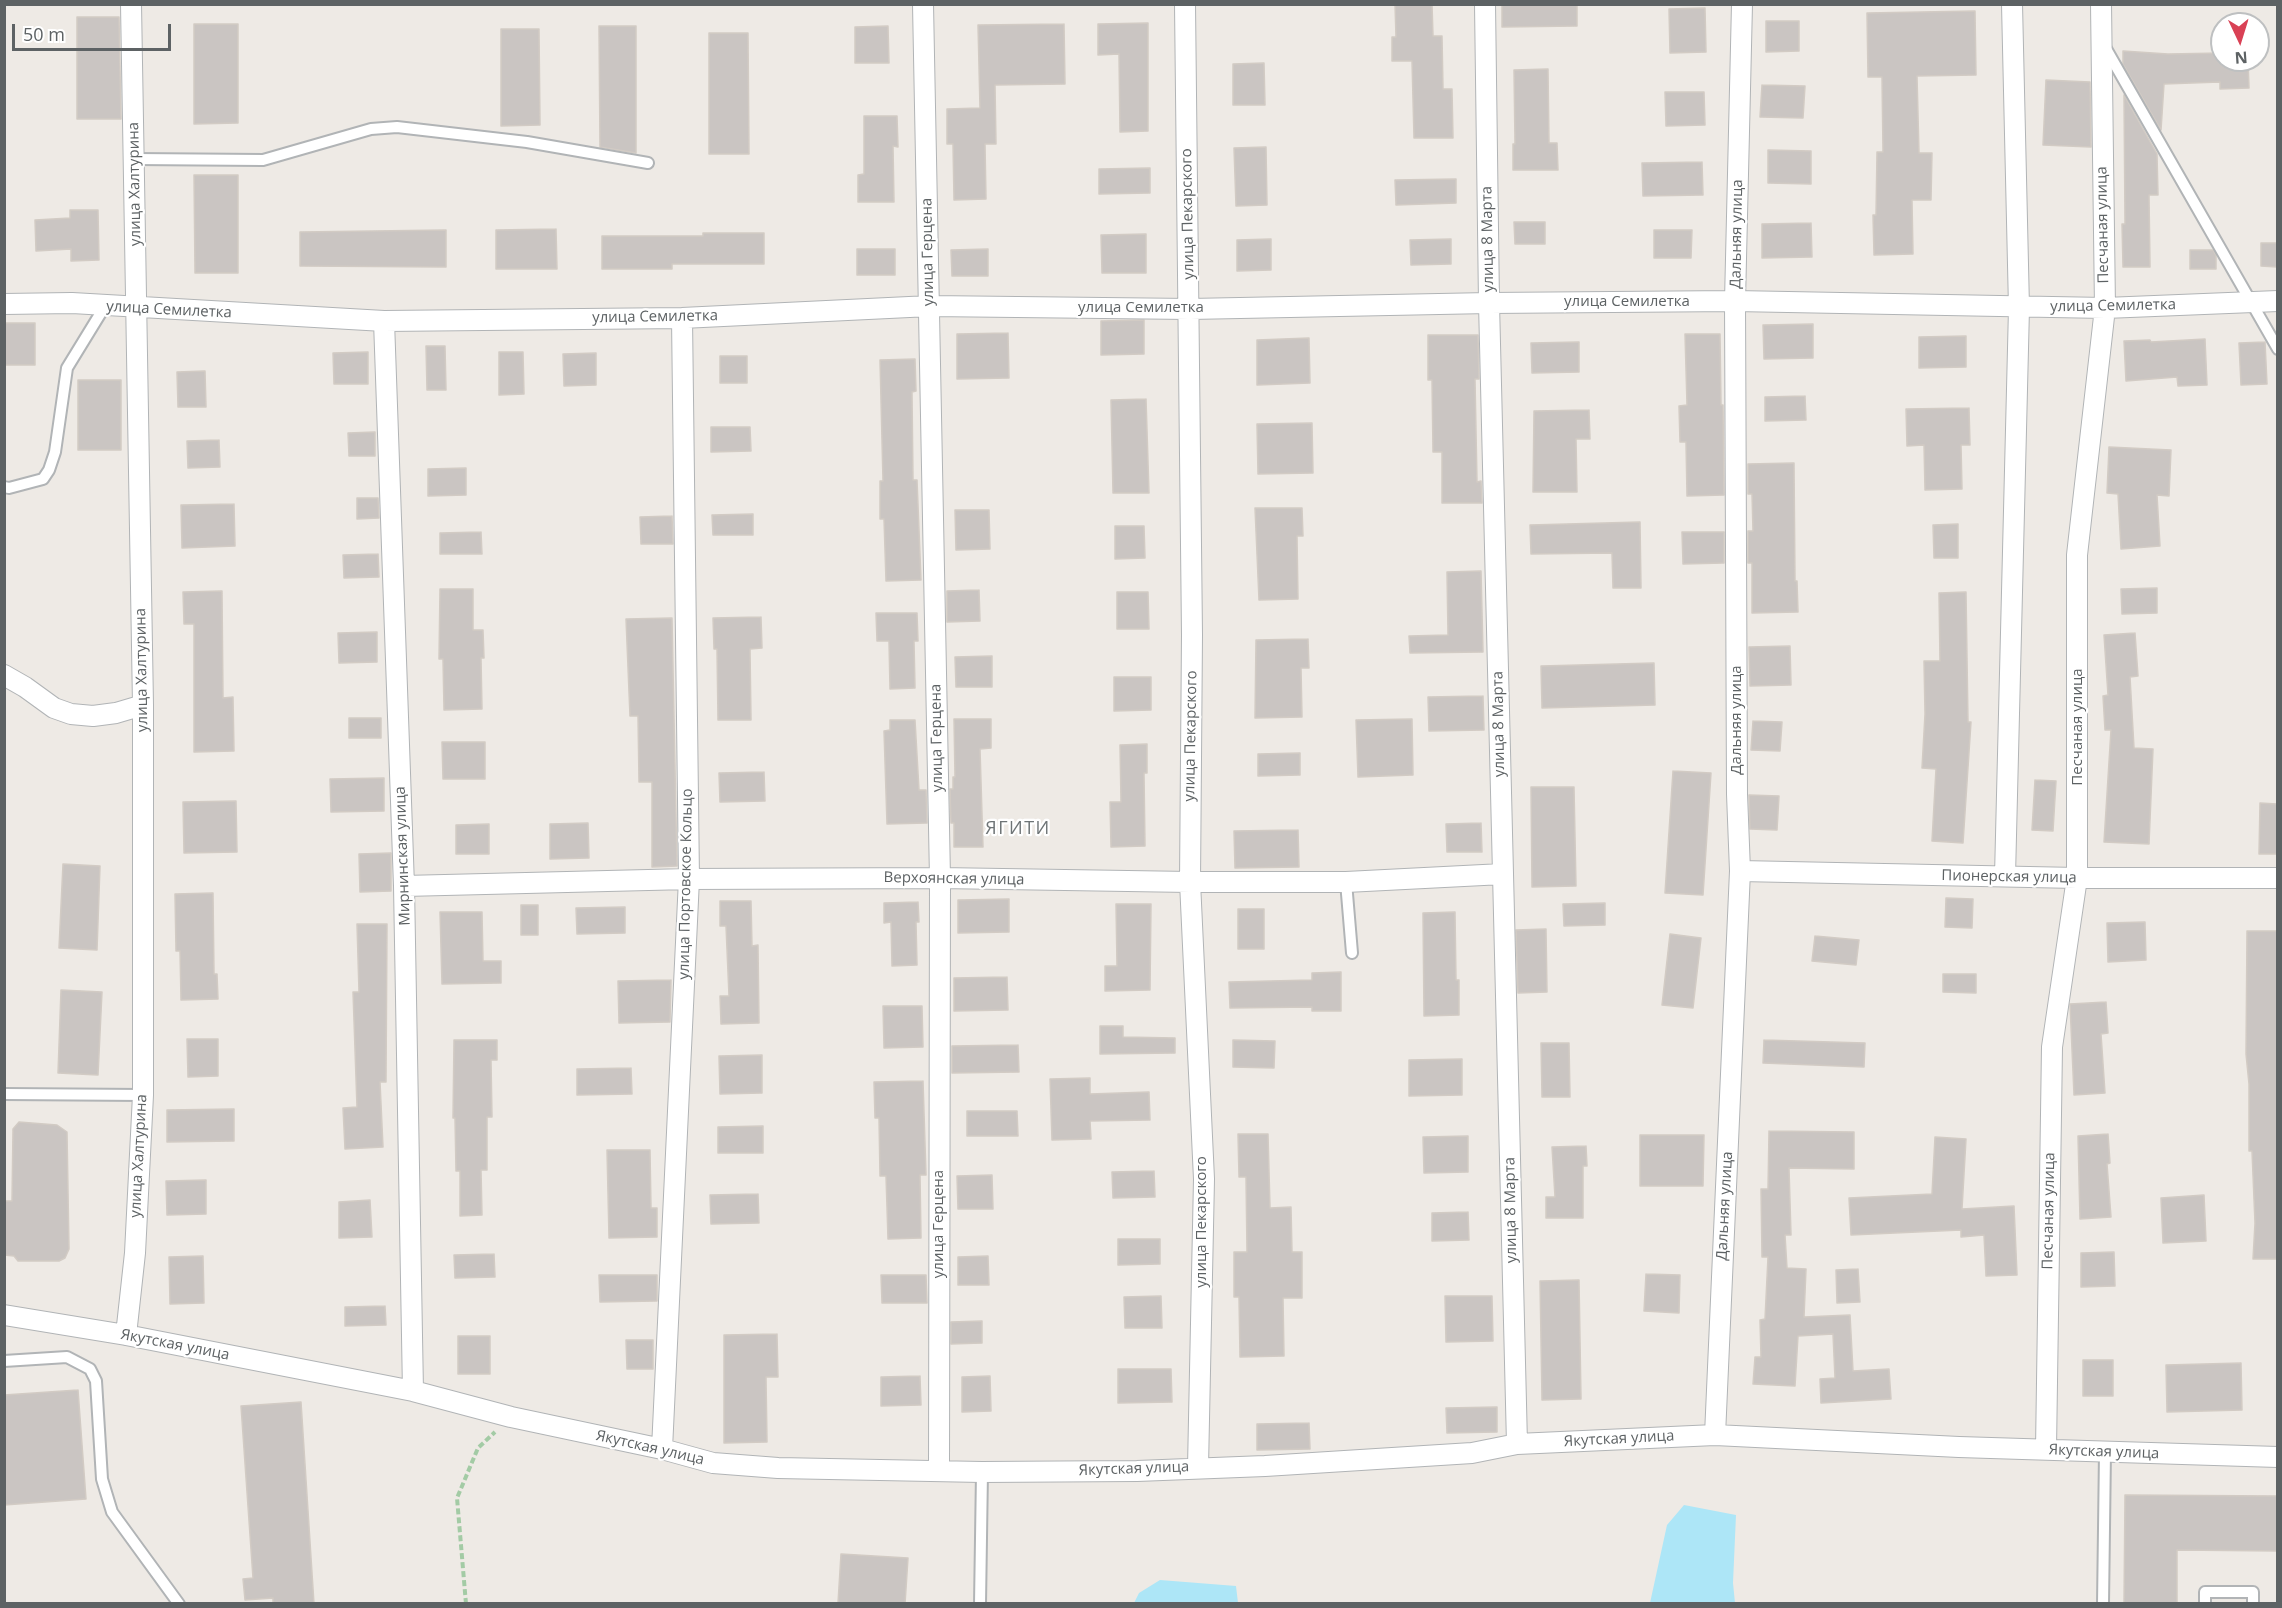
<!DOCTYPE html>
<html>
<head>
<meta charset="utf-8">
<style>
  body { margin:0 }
  #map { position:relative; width:2282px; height:1608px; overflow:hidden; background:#eeeae5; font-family:"Open Sans",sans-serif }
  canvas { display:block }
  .frame { position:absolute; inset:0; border:6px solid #5d6264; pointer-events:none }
  .north { position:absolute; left:2210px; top:12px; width:60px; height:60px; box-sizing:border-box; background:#fff; border:2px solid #bec0c1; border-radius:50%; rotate:176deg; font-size:16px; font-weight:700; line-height:24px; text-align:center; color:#5d6264 }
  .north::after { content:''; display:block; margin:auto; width:21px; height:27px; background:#d94155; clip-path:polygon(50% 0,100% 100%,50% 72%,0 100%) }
  .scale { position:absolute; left:12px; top:24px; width:159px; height:27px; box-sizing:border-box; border:3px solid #5d6264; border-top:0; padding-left:8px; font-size:18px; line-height:21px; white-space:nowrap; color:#5d6264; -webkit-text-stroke:4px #fff; paint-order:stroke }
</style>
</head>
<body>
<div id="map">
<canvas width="2282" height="1608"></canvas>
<div class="frame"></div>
<div class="north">N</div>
<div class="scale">50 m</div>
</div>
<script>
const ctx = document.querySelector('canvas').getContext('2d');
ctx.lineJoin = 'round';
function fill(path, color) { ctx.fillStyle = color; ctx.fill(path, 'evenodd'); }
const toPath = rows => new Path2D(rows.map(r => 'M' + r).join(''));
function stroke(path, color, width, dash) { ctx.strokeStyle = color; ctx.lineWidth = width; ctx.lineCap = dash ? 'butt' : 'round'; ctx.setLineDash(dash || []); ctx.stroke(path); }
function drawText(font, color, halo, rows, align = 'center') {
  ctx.font = font + ' "Open Sans",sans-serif'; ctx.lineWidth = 4.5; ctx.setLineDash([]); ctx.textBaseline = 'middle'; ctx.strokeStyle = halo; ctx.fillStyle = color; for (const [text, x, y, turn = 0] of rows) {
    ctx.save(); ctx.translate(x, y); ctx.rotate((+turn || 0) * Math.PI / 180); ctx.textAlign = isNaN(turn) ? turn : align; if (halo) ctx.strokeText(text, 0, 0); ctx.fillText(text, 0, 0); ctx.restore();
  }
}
const water = toPath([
  [1684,1505,1736,1515,1733,1583,1735,1603,1650,1603,1667,1525],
  [1160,1580,1236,1586,1238,1603,1134,1603,1139,1593]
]);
const building = toPath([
  [1395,4,1432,4,1433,36,1442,36,1443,89,1452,89,1453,138,1414,138,1412,61,1392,61,1392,37,1396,37,1395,4],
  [1502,4,1577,4,1577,26,1502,27,1502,4],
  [1705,8,1706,52,1670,53,1669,9,1705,8],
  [1975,11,1976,75,1917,76,1919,153,1932,153,1931,200,1912,200,1913,254,1874,255,1873,215,1876,215,1877,152,1883,152,1882,77,1868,77,1867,13,1975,11],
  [77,17,119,17,121,119,77,119,77,17],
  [1766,21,1799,21,1799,51,1766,52,1766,21],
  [1148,23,1148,131,1120,132,1119,54,1098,55,1098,24,1148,23],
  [194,24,238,24,238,123,194,124,194,24],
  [1064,24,1065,84,995,85,996,144,985,144,986,199,954,200,953,144,947,144,947,109,980,108,978,25,1064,24],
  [599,26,636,26,636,153,600,147,599,26],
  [888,26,889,63,855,63,855,27,888,26],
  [501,29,539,29,540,125,501,126,501,29],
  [709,33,748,33,749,154,709,154,709,33],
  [2123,51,2168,54,2222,53,2222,60,2248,60,2249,88,2220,89,2220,82,2164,84,2161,130,2123,64,2123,51],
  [1264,63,1265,105,1233,105,1233,64,1264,63],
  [1548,69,1549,143,1557,143,1558,170,1513,170,1513,144,1515,144,1514,70,1548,69],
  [2046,80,2090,82,2091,147,2043,145,2046,80],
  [1762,85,1805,86,1803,118,1760,117,1762,85],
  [1665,92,1704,92,1705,125,1666,126,1665,92],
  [2124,95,2157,154,2158,195,2149,195,2150,267,2123,267,2122,224,2125,224,2124,95],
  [864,116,897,116,898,147,893,146,894,202,858,202,858,175,864,174,864,116],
  [1266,147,1267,205,1236,206,1234,148,1266,147],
  [1768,150,1811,151,1811,184,1768,183,1768,150],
  [1702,162,1703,195,1643,196,1642,163,1702,162],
  [1150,168,1150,193,1099,194,1099,169,1150,168],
  [194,175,238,175,238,273,195,273,194,175],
  [1456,179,1456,203,1396,205,1395,180,1456,179],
  [70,210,98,210,99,260,71,261,71,249,36,251,35,220,70,218,70,210],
  [1514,222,1545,222,1545,244,1515,244,1514,222],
  [1811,223,1812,257,1762,258,1762,224,1811,223],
  [556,229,557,269,496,269,496,230,556,229],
  [446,230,446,267,300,266,300,232,446,230],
  [1654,230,1692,230,1691,258,1654,258,1654,230],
  [703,233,764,233,764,264,672,264,672,269,602,269,602,236,703,236,703,233],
  [1146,234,1146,273,1102,273,1101,235,1146,234],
  [1271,239,1271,270,1237,271,1237,240,1271,239],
  [1451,239,1451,264,1411,265,1410,240,1451,239],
  [2261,243,2277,243,2277,267,2261,266,2261,243],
  [857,249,895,249,895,275,857,275,857,249],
  [988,249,988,276,952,276,951,250,988,249],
  [2190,250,2213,250,2216,255,2216,269,2190,269,2190,250],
  [1144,320,1144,354,1101,355,1101,321,1144,320],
  [4,323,35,323,35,365,4,365,4,323],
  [1813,324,1813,358,1764,359,1763,325,1813,324],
  [1008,333,1009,378,957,379,957,334,1008,333],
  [1685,334,1720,334,1721,405,1723,405,1724,495,1687,496,1686,442,1680,442,1679,406,1687,405,1685,334],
  [1428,335,1478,335,1479,379,1475,379,1477,482,1481,481,1482,503,1442,503,1442,452,1433,452,1432,380,1428,380,1428,335],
  [1966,336,1966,367,1919,368,1919,337,1966,336],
  [1309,338,1310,383,1257,385,1257,340,1309,338],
  [2205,339,2207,385,2178,386,2177,377,2126,381,2124,341,2150,340,2151,342,2205,339],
  [1579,342,1579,372,1532,373,1531,343,1579,342],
  [2265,342,2267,384,2241,385,2239,343,2265,342],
  [426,346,445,346,446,390,427,390,426,346],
  [368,352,368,384,334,384,333,353,368,352],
  [499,352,523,352,524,394,499,395,499,352],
  [596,353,596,385,564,386,563,354,596,353],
  [720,356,747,356,747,383,720,383,720,356],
  [915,359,916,391,912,392,913,480,917,480,921,580,886,581,884,519,880,519,880,481,883,481,880,360,915,359],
  [205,371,206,407,178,407,177,372,205,371],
  [78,380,121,380,121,450,78,450,78,380],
  [1805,396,1806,420,1765,421,1765,397,1805,396],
  [1146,399,1149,493,1113,493,1111,400,1146,399],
  [1969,408,1970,445,1961,445,1962,489,1925,490,1924,445,1907,446,1906,409,1969,408],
  [1589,410,1590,439,1576,439,1577,492,1533,492,1534,411,1589,410],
  [1312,423,1313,473,1258,474,1257,424,1312,423],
  [711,427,750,427,751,451,711,452,711,427],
  [375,432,375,456,349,456,348,433,375,432],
  [219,440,220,467,188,468,187,441,219,440],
  [2109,447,2171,450,2169,496,2157,495,2160,546,2121,549,2118,494,2107,493,2109,447],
  [1794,463,1795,581,1797,581,1798,612,1752,613,1752,563,1748,563,1748,531,1753,531,1752,494,1748,494,1748,464,1794,463],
  [466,468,466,495,428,496,428,469,466,468],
  [357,498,378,498,379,518,357,519,357,498],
  [234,504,235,546,182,548,181,505,234,504],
  [1255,508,1302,508,1303,536,1297,536,1298,599,1259,600,1255,508],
  [955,510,989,510,990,549,956,550,955,510],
  [753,514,753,535,713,535,712,515,753,514],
  [672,516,673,544,641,544,640,517,672,516],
  [1640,522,1641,588,1613,588,1612,553,1531,554,1530,525,1640,522],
  [1958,524,1958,558,1934,558,1933,525,1958,524],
  [1115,526,1144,526,1145,558,1115,559,1115,526],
  [481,532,482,554,440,554,440,533,481,532],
  [1682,532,1724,532,1724,563,1683,564,1682,532],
  [378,554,379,577,344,578,343,555,378,554],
  [1481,571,1483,652,1410,653,1409,636,1448,635,1447,572,1481,571],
  [2157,588,2157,613,2122,614,2121,589,2157,588],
  [440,589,473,589,473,630,483,630,484,658,481,658,482,709,444,710,443,659,439,659,440,589],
  [979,590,980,621,947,622,947,591,979,590],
  [222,591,223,698,233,697,234,751,194,752,194,624,184,624,183,592,222,591],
  [1117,592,1148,592,1149,629,1117,629,1117,592],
  [1966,592,1968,722,1971,722,1963,843,1932,841,1936,769,1922,768,1925,714,1924,661,1940,661,1939,593,1966,592],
  [876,613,917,613,918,641,914,641,915,688,890,689,889,641,877,641,876,613],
  [761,617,762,648,750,649,751,720,718,720,717,649,714,649,713,618,761,617],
  [672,618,677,866,652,867,652,782,639,782,638,716,630,716,626,619,672,618],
  [377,632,377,662,339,663,338,633,377,632],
  [2135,633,2138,676,2130,677,2134,748,2153,749,2149,844,2104,842,2111,730,2105,730,2103,696,2108,695,2104,635,2135,633],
  [1308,639,1309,668,1301,668,1302,717,1255,718,1256,640,1308,639],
  [1790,646,1791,685,1750,686,1749,647,1790,646],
  [992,656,992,687,956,687,955,657,992,656],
  [1654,663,1655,705,1542,708,1541,666,1654,663],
  [1114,677,1151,677,1151,710,1114,711,1114,677],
  [1483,696,1484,730,1429,731,1428,697,1483,696],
  [349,718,381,718,381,738,349,738,349,718],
  [954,719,991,719,991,748,980,749,983,847,954,847,954,823,951,823,950,789,953,789,953,777,955,777,954,719],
  [1412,719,1413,775,1358,777,1356,720,1412,719],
  [890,720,915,720,919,790,926,790,927,823,887,824,884,731,890,730,890,720],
  [1753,721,1782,722,1780,751,1751,750,1753,721],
  [442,742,485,742,485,779,443,779,442,742],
  [1147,744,1147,773,1144,773,1145,846,1111,847,1110,802,1121,802,1120,745,1147,744],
  [1300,753,1300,775,1258,776,1258,754,1300,753],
  [1673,771,1711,773,1703,895,1665,893,1673,771],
  [764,772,765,801,720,802,719,773,764,772],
  [384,778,384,811,331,812,330,779,384,778],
  [2035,780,2056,781,2053,831,2032,830,2035,780],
  [1531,787,1574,787,1576,886,1532,887,1531,787],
  [1749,795,1779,796,1777,830,1750,829,1749,795],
  [236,801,237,852,184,853,183,802,236,801],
  [2260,803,2277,804,2277,854,2259,854,2260,803],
  [588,823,589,858,550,859,550,824,588,823],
  [1481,823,1482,852,1447,852,1446,824,1481,823],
  [489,824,489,854,456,854,456,825,489,824],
  [1298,830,1299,867,1235,868,1234,831,1298,830],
  [391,853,391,891,360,892,359,854,391,853],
  [63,864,100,866,97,950,59,948,63,864],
  [213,893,214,974,217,974,218,999,181,1000,180,951,176,951,175,894,213,893],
  [1946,898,1973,899,1972,928,1945,927,1946,898],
  [1009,899,1009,932,958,933,958,900,1009,899],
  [720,901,751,901,752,946,758,945,759,1023,721,1024,720,996,729,996,726,926,720,926,720,901],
  [918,902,919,922,916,922,917,965,892,966,891,922,884,923,884,903,918,902],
  [1605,903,1605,925,1564,926,1563,904,1605,903],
  [1116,904,1151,904,1150,990,1105,991,1105,966,1117,966,1116,904],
  [521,905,538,905,538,935,521,935,521,905],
  [625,907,625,933,577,934,576,908,625,907],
  [1238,909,1264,909,1264,949,1238,949,1238,909],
  [440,912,482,912,483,961,501,961,501,983,442,984,440,912],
  [1455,912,1456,980,1459,980,1459,1015,1424,1016,1423,913,1455,912],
  [2145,922,2146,960,2108,962,2107,923,2145,922],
  [357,924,387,924,386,1082,380,1082,383,1147,345,1149,343,1108,357,1107,353,992,359,992,357,924],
  [1546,929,1547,992,1518,993,1516,930,1546,929],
  [2247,931,2277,931,2277,1259,2253,1259,2255,1223,2252,1151,2249,1151,2249,1084,2246,1054,2247,931],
  [1670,934,1701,938,1693,1008,1662,1005,1670,934],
  [1815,936,1859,940,1856,965,1812,961,1815,936],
  [1341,972,1341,1011,1312,1011,1312,1007,1230,1008,1229,982,1312,980,1312,973,1341,972],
  [1943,974,1976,974,1976,993,1943,992,1943,974],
  [1007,977,1008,1010,954,1011,954,978,1007,977],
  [671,980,670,1022,619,1023,618,981,671,980],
  [61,990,102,992,98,1075,58,1073,61,990],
  [2106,1002,2108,1033,2101,1034,2105,1093,2074,1095,2070,1004,2106,1002],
  [883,1006,922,1006,923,1047,884,1048,883,1006],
  [1100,1026,1123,1026,1123,1037,1175,1038,1175,1053,1100,1054,1100,1026],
  [187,1039,218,1039,218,1076,188,1077,187,1039],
  [454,1040,497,1040,497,1060,491,1060,492,1117,487,1117,487,1170,481,1170,482,1215,460,1216,460,1171,456,1171,455,1118,453,1118,454,1040],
  [1233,1040,1275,1041,1274,1068,1233,1067,1233,1040],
  [1764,1040,1865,1043,1864,1067,1763,1063,1764,1040],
  [1541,1043,1569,1043,1570,1097,1542,1097,1541,1043],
  [1018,1045,1019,1072,952,1073,952,1046,1018,1045],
  [762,1055,762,1093,720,1094,719,1056,762,1055],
  [1462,1059,1462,1095,1409,1096,1409,1060,1462,1059],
  [631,1068,632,1094,577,1095,577,1069,631,1068],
  [1090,1078,1090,1094,1149,1092,1150,1120,1090,1121,1091,1139,1052,1140,1050,1079,1090,1078],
  [923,1081,926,1175,920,1175,921,1238,888,1239,886,1176,880,1176,879,1118,875,1118,874,1082,923,1081],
  [234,1109,234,1141,167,1142,167,1110,234,1109],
  [967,1111,1017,1111,1018,1136,967,1136,967,1111],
  [19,1122,57,1125,67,1132,69,1249,65,1258,59,1261,18,1261,14,1256,4,1255,4,1201,12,1201,13,1129,19,1122],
  [763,1126,763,1153,718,1153,718,1127,763,1126],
  [1769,1131,1854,1132,1854,1169,1789,1168,1791,1235,1785,1235,1787,1268,1806,1269,1804,1317,1850,1315,1853,1371,1889,1369,1891,1399,1821,1403,1820,1379,1835,1378,1833,1334,1798,1336,1795,1386,1753,1384,1755,1357,1761,1357,1760,1320,1765,1319,1768,1257,1762,1257,1761,1189,1768,1189,1769,1131],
  [1238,1134,1268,1134,1270,1208,1291,1207,1292,1252,1302,1252,1302,1298,1283,1298,1284,1356,1240,1357,1239,1297,1234,1297,1234,1252,1247,1252,1246,1177,1239,1177,1238,1134],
  [2108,1134,2110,1163,2107,1164,2111,1217,2080,1219,2078,1136,2108,1134],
  [1640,1135,1704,1135,1703,1186,1640,1186,1640,1135],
  [1468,1136,1468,1172,1424,1173,1423,1137,1468,1136],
  [1935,1137,1966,1139,1962,1209,2014,1206,2017,1275,1986,1276,1984,1235,1961,1237,1961,1230,1851,1235,1849,1198,1932,1194,1935,1137],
  [1586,1146,1587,1166,1583,1166,1583,1218,1546,1218,1546,1197,1555,1197,1552,1147,1586,1146],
  [607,1150,650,1150,651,1208,657,1208,657,1237,609,1238,607,1150],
  [1154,1171,1155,1197,1113,1198,1112,1172,1154,1171],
  [992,1175,993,1209,958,1209,957,1176,992,1175],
  [206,1180,206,1214,167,1215,166,1181,206,1180],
  [758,1194,759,1223,711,1224,710,1195,758,1194],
  [2204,1195,2206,1241,2163,1243,2161,1198,2204,1195],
  [370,1200,372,1237,339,1238,339,1202,370,1200],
  [1468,1212,1469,1240,1432,1241,1432,1213,1468,1212],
  [1118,1239,1160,1239,1160,1264,1118,1265,1118,1239],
  [2114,1252,2115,1286,2081,1287,2081,1253,2114,1252],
  [494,1254,495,1277,455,1278,454,1255,494,1254],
  [203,1256,204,1303,170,1304,169,1257,203,1256],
  [988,1256,989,1285,958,1285,958,1257,988,1256],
  [1858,1269,1860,1302,1837,1303,1836,1270,1858,1269],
  [1646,1274,1680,1275,1679,1313,1644,1311,1646,1274],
  [599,1275,657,1275,657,1301,600,1302,599,1275],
  [881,1275,926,1275,927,1303,882,1303,881,1275],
  [1579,1280,1581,1399,1542,1400,1540,1281,1579,1280],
  [1161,1296,1162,1328,1125,1328,1124,1297,1161,1296],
  [1445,1296,1492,1296,1493,1341,1446,1342,1445,1296],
  [385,1306,386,1325,345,1326,345,1307,385,1306],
  [982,1321,982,1343,951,1344,951,1322,982,1321],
  [777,1334,778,1377,766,1377,767,1442,724,1443,724,1335,777,1334],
  [458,1336,490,1336,490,1374,458,1374,458,1336],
  [626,1340,653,1340,653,1369,627,1369,626,1340],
  [2083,1360,2113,1360,2113,1396,2083,1396,2083,1360],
  [2241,1363,2242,1410,2167,1412,2166,1365,2241,1363],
  [1118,1369,1171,1369,1172,1402,1118,1403,1118,1369],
  [920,1376,921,1405,881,1406,881,1377,920,1376],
  [990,1376,991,1411,962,1412,962,1377,990,1376],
  [78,1390,86,1499,4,1505,4,1395,78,1390],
  [301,1402,314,1604,273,1604,273,1598,245,1600,243,1579,253,1578,241,1406,301,1402],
  [1497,1407,1497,1432,1447,1433,1446,1408,1497,1407],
  [1309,1423,1310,1449,1257,1450,1257,1424,1309,1423],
  [2125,1495,2277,1496,2277,1551,2177,1550,2177,1604,2124,1604,2125,1495],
  [841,1554,908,1558,905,1604,838,1603,841,1554]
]);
const path = toPath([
  [466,1604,457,1498,478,1448,495,1432]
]);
const lane = toPath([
  [2105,47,2278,349],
  [134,159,263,160,371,129,397,127,527,142,648,163],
  [4,487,9,488,43,479,49,470,55,452,67,368,105,306],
  [1346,882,1352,953],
  [4,1094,143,1095],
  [4,1361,67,1357,90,1369,96,1381,102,1479,112,1512,179,1604],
  [980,1604,982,1472],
  [2103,1604,2105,1452],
  [2205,1604,2205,1592,2253,1592,2253,1604]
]);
const street = toPath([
  [923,4,940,878,939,1471],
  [1185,4,1192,635,1190,882,1204,1179,1198,1467],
  [1485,4,1489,303,1517,1444],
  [4,304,72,303,384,321,682,318,930,306,1190,309,1489,303,1735,301,2105,308,2278,301],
  [384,321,404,886,413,1391],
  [4,675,25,687,54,708,71,714,93,716,116,713,143,705],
  [1740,871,2077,878,2278,878],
  [2005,876,2019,308,2012,4],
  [404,886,689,879,940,878,1190,882,1346,882,1503,874],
  [4,1315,126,1335,413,1391,511,1417,662,1449,713,1463,778,1468,982,1472,1137,1471,1265,1466,1472,1453,1517,1444,1715,1435,1959,1447,2278,1457],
  [126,1335,135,1253,143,1095,143,705,131,4],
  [1715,1435,1740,871,1737,794,1735,301,1742,4],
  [662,1449,689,879,682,318],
  [2046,1449,2052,1047,2077,878,2077,555,2105,308,2101,4]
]);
const streetNames = [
  ["улица Халтурина",135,184,-91],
  ["улица Пекарского",1188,214,-91],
  ["Песчаная улица",2103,225,-91],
  ["Дальняя улица",1737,234,-89],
  ["улица 8 Марта",1488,239,-91],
  ["улица Герцена",928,252,-91],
  ["улица Семилетка",1627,302],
  ["улица Семилетка",2113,306,-1],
  ["улица Семилетка",1141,308],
  ["улица Семилетка",169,310,3],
  ["улица Семилетка",655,317,-1],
  ["улица Халтурина",142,670,-91],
  ["Дальняя улица",1737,720,-90],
  ["улица 8 Марта",1499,724,-91],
  ["Песчаная улица",2078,727,-90],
  ["улица Пекарского",1191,736,-89],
  ["улица Герцена",937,738,-91],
  ["Мирнинская улица",403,856,-92],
  ["Пионерская улица",2009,877,1],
  ["Верхоянская улица",954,879,1],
  ["улица Портовское Кольцо",686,884,-89],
  ["улица Халтурина",139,1156,-87],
  ["Дальняя улица",1725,1206,-87],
  ["улица 8 Марта",1511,1210,-91],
  ["Песчаная улица",2049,1211,-89],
  ["улица Пекарского",1202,1222,-90],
  ["улица Герцена",939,1224,-90],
  ["Якутская улица",175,1345,11],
  ["Якутская улица",1619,1439,-3],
  ["Якутская улица",650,1448,13],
  ["Якутская улица",2104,1452,2],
  ["Якутская улица",1134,1469,-2]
];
const quarterNames = [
  ["ЯГИТИ",1018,829]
];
fill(water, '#ade6f7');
fill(building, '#cac5c2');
stroke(building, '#d2cbc4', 1.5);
stroke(lane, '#b1b4b6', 14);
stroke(street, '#b1b4b6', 22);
stroke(path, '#a3cba5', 4, [6, 3]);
stroke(lane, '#fff', 10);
stroke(street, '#fff', 20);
drawText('15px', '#5d6264', '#fff', streetNames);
ctx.letterSpacing = '1.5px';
drawText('18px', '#6e7476', '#fff', quarterNames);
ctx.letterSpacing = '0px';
</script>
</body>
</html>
